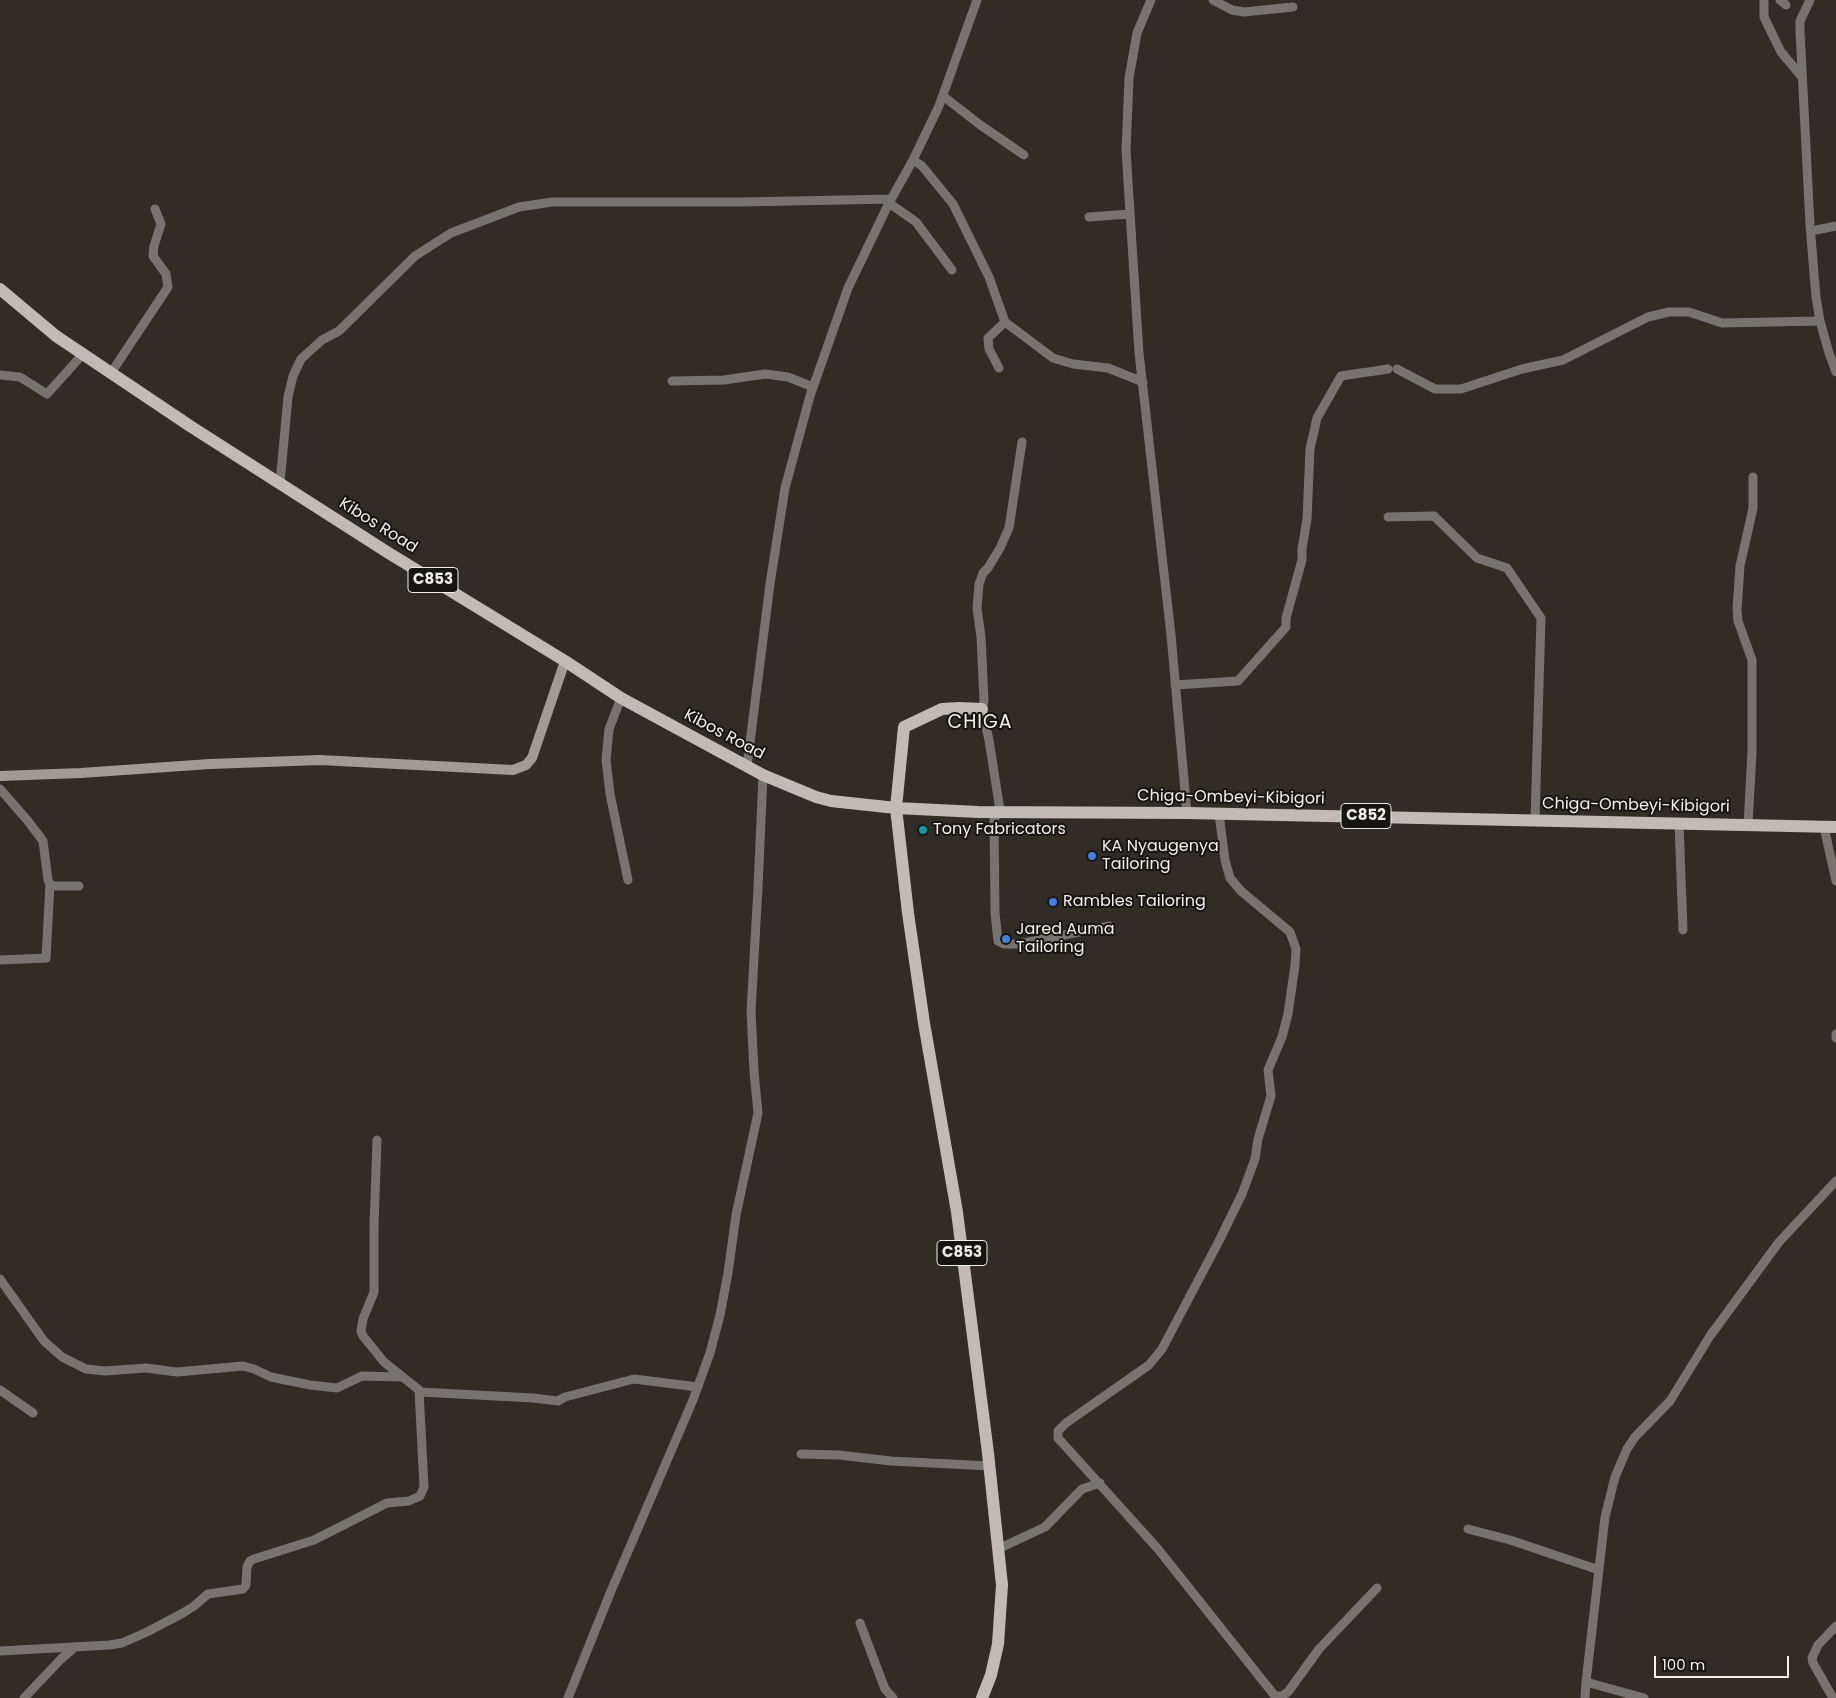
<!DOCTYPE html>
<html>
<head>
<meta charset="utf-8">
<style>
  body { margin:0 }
  #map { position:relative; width:1836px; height:1698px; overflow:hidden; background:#312c26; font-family:Poppins,sans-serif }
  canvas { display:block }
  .scale { position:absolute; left:1654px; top:1656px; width:135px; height:22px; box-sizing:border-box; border:2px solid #f2efeb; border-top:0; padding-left:6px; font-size:15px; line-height:18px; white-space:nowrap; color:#f2efeb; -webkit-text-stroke:4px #171512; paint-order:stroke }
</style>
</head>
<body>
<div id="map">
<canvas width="1836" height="1698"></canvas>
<div class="scale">100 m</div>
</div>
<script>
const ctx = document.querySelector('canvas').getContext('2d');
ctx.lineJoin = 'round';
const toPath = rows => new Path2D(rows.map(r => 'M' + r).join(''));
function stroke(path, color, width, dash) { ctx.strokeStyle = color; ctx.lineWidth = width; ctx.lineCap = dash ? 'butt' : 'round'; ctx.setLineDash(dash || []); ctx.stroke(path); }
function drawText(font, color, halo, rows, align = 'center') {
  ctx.font = font + ' Poppins,sans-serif'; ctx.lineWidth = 4; ctx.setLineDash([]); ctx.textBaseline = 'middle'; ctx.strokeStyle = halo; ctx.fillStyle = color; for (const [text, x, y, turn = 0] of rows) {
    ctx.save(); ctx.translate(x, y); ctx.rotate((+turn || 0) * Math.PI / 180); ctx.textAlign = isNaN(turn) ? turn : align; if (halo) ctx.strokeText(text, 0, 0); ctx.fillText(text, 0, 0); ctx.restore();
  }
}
const street = toPath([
  [1151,0,1137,33,1129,78,1126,150,1139,353,1171,635,1187,813],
  [1213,0,1232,10,1244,12,1293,7],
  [1764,0,1764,17,1781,52,1802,77],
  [1780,0,1786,5],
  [1810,0,1800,21,1800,31,1810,225,1816,297,1820,321,1829,353,1836,372],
  [943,96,979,124,1024,155],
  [913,160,922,166,953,204,989,277,1005,322,1053,358,1073,364,1108,368,1143,382],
  [889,203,916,222,952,270],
  [1089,217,1129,214],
  [1811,231,1836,226],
  [999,368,989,349,988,338,1005,322],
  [1397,369,1435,389,1461,389,1522,369,1563,360,1648,317,1669,312,1689,312,1722,323,1820,321],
  [111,373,168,287,166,274,153,256,154,246,161,224,155,209],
  [0,375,20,377,47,394,83,354],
  [672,381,724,380,765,374,788,377,813,387],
  [1022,442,1009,528,1000,548,988,568,983,573,979,584,977,608,981,637,984,701,982,709,989,740,1000,810,994,819,995,913,998,941,1004,944,1019,944,1109,926],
  [280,483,288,397,293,376,301,359,322,340,339,331,415,256,451,233,519,207,552,202,743,202,891,199],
  [1388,517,1434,516,1477,558,1507,568,1541,618,1535,820],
  [1175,685,1238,681,1286,627,1286,618,1302,560,1302,549,1307,519,1310,449,1317,418,1341,376,1388,369],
  [621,698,609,729,606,760,610,794,628,880],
  [747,766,770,584,785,488,810,396,848,288,889,203,913,160,939,106,977,0],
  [0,789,28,821,43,841,48,880,50,884,54,886,79,886],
  [1219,814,1225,860,1230,878,1241,891,1290,932,1296,949,1295,965,1288,1014,1282,1037,1268,1070,1271,1096,1258,1139,1255,1159,1242,1194,1219,1241,1162,1349,1149,1365,1066,1423,1058,1431,1058,1438,1158,1549,1275,1696,1282,1696,1288,1692,1319,1649,1377,1588],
  [1679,824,1683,930],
  [1748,825,1752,752,1752,660,1738,621,1737,610,1740,566,1753,508,1753,477],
  [1824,827,1836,881],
  [0,960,46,958,50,884],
  [1836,1038,1836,1034],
  [0,1279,44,1341,62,1357,86,1369,105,1371,146,1368,177,1372,243,1366,254,1369,271,1377,310,1385,337,1388,362,1376,401,1377],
  [0,1390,33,1413],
  [420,1392,533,1398,558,1401,565,1397,634,1379,698,1387],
  [801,1454,839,1455,891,1461,990,1466],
  [1468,1529,1510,1540,1599,1570],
  [998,1549,1045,1527,1082,1489,1100,1483],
  [860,1623,885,1689,893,1698],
  [0,1651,109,1645,122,1643,147,1632,183,1613,194,1606,208,1594,243,1589,246,1585,247,1567,250,1561,254,1559,314,1540,387,1503,409,1501,420,1496,424,1487,419,1390,384,1362,363,1336,361,1331,363,1319,374,1292,374,1226,377,1140],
  [1586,1682,1644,1698],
  [24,1698,61,1659,75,1647],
  [568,1698,611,1591,693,1400,710,1353,720,1315,728,1273,736,1215,758,1113,754,1072,751,1011,758,888,763,775],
  [1585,1698,1586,1682,1605,1517,1615,1477,1627,1449,1635,1437,1670,1401,1710,1336,1779,1242,1836,1181],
  [1833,1698,1813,1663,1812,1658,1818,1645,1836,1626]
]);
const secondary = toPath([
  [0,776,81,773,210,764,320,760,513,770,526,765,532,758,565,661]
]);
const primary = toPath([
  [0,289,56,336,190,426,387,552,565,661,621,698,763,775,816,797,831,801,896,808,978,812,1187,813,1836,827],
  [982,1698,991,1675,998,1644,1002,1585,988,1453,957,1212,924,1023,908,913,896,808,904,727,942,709,959,708,982,709]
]);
const markers = [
  [923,830,5,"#0f9aa8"],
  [1092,856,5,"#3f7fe0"],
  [1053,902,5,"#3f7fe0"],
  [1006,939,5,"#3f7fe0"]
];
const shields = [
  [433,580,50],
  [1366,816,50],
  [962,1253,50]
];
const shieldNames = [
  ["C853",433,580],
  ["C852",1366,816],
  ["C853",962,1253]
];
const streetNames = [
  ["Kibos Road",378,526,32],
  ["Kibos Road",724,735,28],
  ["Chiga-Ombeyi-Kibigori",1231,798,1],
  ["Chiga-Ombeyi-Kibigori",1636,806,1]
];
const poiNames = [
  ["Tony Fabricators",933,830],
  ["KA Nyaugenya",1102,847],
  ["Tailoring",1102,865],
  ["Rambles Tailoring",1063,902],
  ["Jared Auma",1016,930],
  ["Tailoring",1016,948]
];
const quarterNames = [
  ["CHIGA",980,723]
];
stroke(street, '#777371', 9);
stroke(secondary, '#a19b98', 10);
stroke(primary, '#c2bab6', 12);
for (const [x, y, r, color] of markers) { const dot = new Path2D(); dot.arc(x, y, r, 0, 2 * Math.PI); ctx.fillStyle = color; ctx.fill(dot); stroke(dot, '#171512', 2); }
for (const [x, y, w] of shields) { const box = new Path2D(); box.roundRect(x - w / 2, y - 12.5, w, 25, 4); ctx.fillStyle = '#171512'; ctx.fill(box); stroke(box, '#f2efeb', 1); }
drawText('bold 15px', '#f2efeb', null, shieldNames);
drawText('16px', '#f2efeb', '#171512', streetNames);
drawText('16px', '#f2efeb', '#171512', poiNames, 'left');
ctx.letterSpacing = '1px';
drawText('19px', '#f2efeb', '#171512', quarterNames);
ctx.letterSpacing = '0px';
</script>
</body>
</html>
